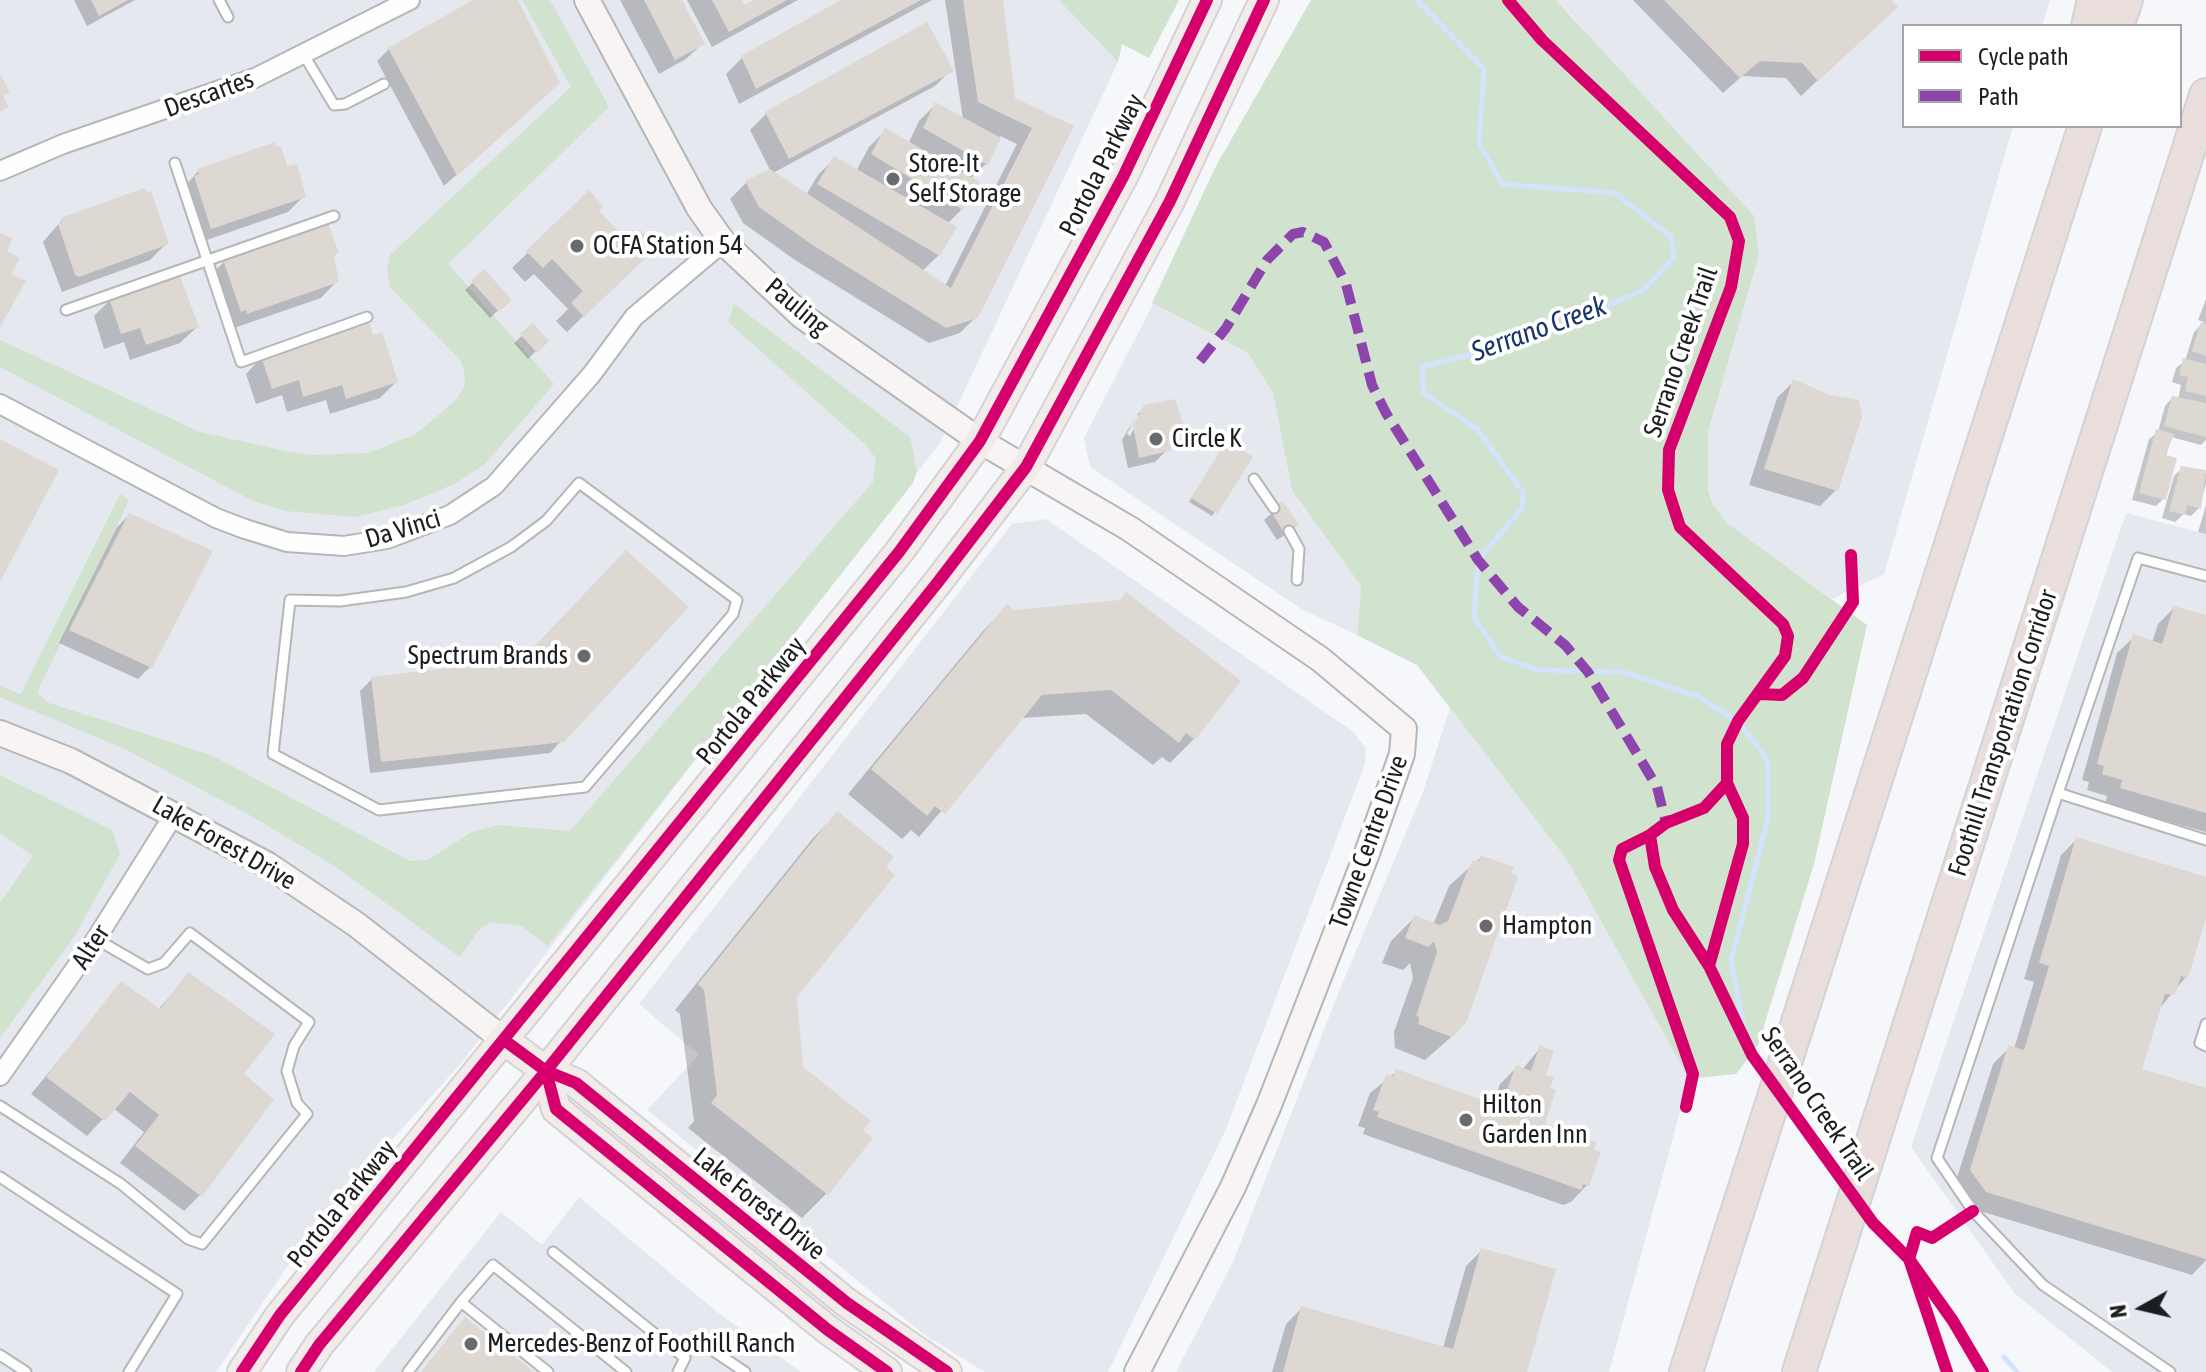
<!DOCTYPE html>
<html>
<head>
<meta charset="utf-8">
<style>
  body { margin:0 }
  #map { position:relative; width:2206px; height:1372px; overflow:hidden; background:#f5f7fa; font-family:"Asap Condensed",sans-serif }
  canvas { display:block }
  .legend { position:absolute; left:1902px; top:24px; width:280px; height:104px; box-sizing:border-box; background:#fff; border:2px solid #a5a5a5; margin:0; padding:10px 14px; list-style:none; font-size:24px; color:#1d1e1f }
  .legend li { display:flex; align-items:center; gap:16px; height:40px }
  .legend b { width:40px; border:2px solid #a5a5a5 }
  .north { position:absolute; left:2102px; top:1268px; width:80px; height:80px; -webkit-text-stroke:6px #fff; paint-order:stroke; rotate:262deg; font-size:22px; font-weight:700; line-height:32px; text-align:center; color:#1d1e1f }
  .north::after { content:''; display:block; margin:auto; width:28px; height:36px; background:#1d1e1f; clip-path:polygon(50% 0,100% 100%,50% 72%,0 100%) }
</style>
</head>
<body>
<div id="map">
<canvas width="2206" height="1372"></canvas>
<ul class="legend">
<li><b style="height:10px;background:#d6006c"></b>Cycle path</li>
<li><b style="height:10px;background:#8e44ad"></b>Path</li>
</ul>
<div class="north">N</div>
</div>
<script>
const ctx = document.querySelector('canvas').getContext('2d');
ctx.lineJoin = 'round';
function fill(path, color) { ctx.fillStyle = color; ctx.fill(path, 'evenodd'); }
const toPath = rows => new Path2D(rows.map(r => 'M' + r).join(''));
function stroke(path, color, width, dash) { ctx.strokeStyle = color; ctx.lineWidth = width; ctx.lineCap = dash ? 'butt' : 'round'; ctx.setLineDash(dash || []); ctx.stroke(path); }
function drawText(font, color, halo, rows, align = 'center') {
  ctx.font = font + ' "Asap Condensed",sans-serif'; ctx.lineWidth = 8; ctx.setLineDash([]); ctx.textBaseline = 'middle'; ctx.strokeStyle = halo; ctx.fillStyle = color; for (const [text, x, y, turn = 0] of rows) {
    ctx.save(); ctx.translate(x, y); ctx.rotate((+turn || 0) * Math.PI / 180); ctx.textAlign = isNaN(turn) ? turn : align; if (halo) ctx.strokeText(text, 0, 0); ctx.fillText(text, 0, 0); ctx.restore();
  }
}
const built = toPath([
  [0,0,1061,0,1118,62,940,443,463,1061,314,1227,216,1372,0,1372],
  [1556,0,2050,0,2042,26,1904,26,1904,126,2013,126,1884,574,1832,599,1727,523,1713,505,1708,490,1708,432,1759,255,1577,21],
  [1153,304,1248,353,1273,393,1292,492,1361,586,1357,635,1303,610,1090,467,1084,438],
  [2126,513,2206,534,2206,1372,2112,1372,2015,1294,1911,1147],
  [1046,519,1352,731,1366,748,1365,764,1226,1129,1108,1372,985,1372,926,1336,647,1110,699,1055,639,1004,1012,524],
  [1450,708,1567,860,1689,1079,1609,1372,1176,1372,1233,1262,1340,989,1423,792],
  [579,1197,717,1312,801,1372,374,1372,501,1212,542,1245]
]);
const green = toPath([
  [522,0,550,0,609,107,448,264,554,384,484,465,454,484,404,505,355,517,285,511,253,501,0,367,0,340,200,432,290,452,312,455,368,453,416,434,456,400,465,386,464,372,461,361,390,287,387,269,390,255,571,87],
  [1059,0,1179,0,1149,58,1122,44,1118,62],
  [1311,0,1556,0,1754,216,1759,255,1708,432,1708,490,1713,505,1727,523,1867,625,1814,864,1758,1045,1736,1074,1689,1079,1567,860,1417,665,1357,635,1361,586,1292,491,1273,393,1248,353,1152,303,1216,166],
  [734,304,910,437,917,471,913,483,548,946,521,926,491,922,478,931,460,957,336,867,253,817,125,749,0,697,0,686,21,694,120,494,129,500,40,686,38,694,49,703,211,755,410,861,428,860,472,832,498,825,570,831,873,482,876,459,867,446,728,322],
  [0,775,112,830,120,854,74,937,0,1038,0,903,33,856,0,833]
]);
const shadow = toPath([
  [74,0,135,0,87,26],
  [477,0,516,0,549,91,444,186,377,61,389,49],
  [620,0,679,0,703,43,686,59,659,74],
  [687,0,739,0,744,8,759,0,798,0,712,47],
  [845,0,932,0,739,104,726,74,742,58],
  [945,0,1001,0,1013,99,1071,127,977,316,960,333,929,343,795,260,743,223,730,199,746,183,770,170,750,130,766,114,926,25,951,70,935,86,773,173,806,195,818,175,834,159,856,171,869,147,885,131,908,144,919,121,936,104,963,119],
  [1000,136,1017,144,945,286,922,271,939,255,947,224,962,209,970,179,986,164],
  [1633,0,1888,0,1879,23,1801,96,1786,78,1742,76,1723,93],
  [286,168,304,196,288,212,195,244,179,194,198,171],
  [589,193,596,211,628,244,654,247,567,332,556,321,568,309,534,274,525,282,512,268],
  [62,220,167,243,150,260,62,292,43,242],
  [337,253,333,257,337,281,321,298,231,329,230,324,225,327,208,278,224,262],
  [484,272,509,300,490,318,465,290],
  [2206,299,2206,440,2201,445,2171,437,2166,457,2166,496,2156,506,2132,500,2149,439,2158,432,2165,406,2172,398,2178,399,2181,385,2172,382,2176,368,2185,361,2194,332,2204,322,2198,320],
  [110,300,197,327,180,343,130,360,124,342,104,349,94,316],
  [533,326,546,341,528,359,514,343],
  [262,357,396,382,380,398,330,414,326,400,287,412,282,395,256,404,246,374],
  [1793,382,1836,490,1820,506,1749,485,1777,398],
  [1145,407,1167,450,1155,462,1128,468,1122,440,1136,416,1127,434,1130,436,1141,415,1137,415],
  [1224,446,1250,458,1212,516,1189,502],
  [2182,468,2206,473,2206,483,2199,508,2191,516,2184,514,2175,522,2162,518,2174,476],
  [1283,504,1289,532,1277,540,1264,520],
  [2206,505,2206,534,2198,532],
  [129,515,150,667,138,679,59,643,117,527],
  [1119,602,1238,681,1194,739,1170,763,1162,757,1153,765,1086,714,1021,718,919,837,911,830,902,839,848,794,983,631,1007,607,1014,612],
  [2174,608,2206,617,2206,832,2105,804,2107,796,2087,790,2089,782,2082,780,2117,653,2134,637,2152,643,2158,624],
  [372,679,562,740,550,753,370,773,360,691],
  [837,814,795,996,801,1068,826,1194,802,1218,688,1128,694,1121,680,1014,675,1010,813,838],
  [2077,839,2206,881,2206,910,2186,977,2159,1009,2140,1070,2206,1090,2206,1260,2192,1275,1970,1208,1954,1187,1993,1064,2009,1048,2014,1049,2034,982,2024,979,2061,855],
  [1481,857,1515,877,1458,1031,1425,1060,1395,1048,1394,1032,1413,978,1410,963,1403,970,1382,963,1391,941,1415,917,1433,925,1449,886],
  [188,975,241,1074,200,1195,184,1211,120,1163,144,1132,113,1108,87,1136,31,1094,122,984,158,1010],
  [1540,1048,1548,1089,1542,1125,1587,1185,1571,1202,1563,1205,1363,1134,1365,1128,1358,1126,1370,1093,1396,1072,1492,1106,1500,1084,1516,1068,1522,1070],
  [1482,1250,1525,1372,1272,1372,1286,1324,1302,1308,1443,1348,1466,1266]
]);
const stream = toPath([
  [1417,0,1484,69,1479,143,1502,184,1615,193,1671,237,1674,257,1644,290,1521,342,1422,367,1424,394,1477,429,1523,492,1522,508,1478,560,1474,617,1500,656,1537,670,1623,672,1697,696,1738,721,1768,761,1768,819,1731,960,1745,1034],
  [2004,1357,2017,1372]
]);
const building = toPath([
  [91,0,128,0,99,16],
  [473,0,518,0,560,83,457,176,388,48],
  [644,0,682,0,705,44,675,60],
  [712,0,742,0,744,5,754,0,787,0,729,32],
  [841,0,921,0,756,89,741,56],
  [963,0,1003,0,1015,98,1074,126,978,318,946,328,811,244,759,207,745,181,770,169,951,288,1032,128,978,102],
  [1664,0,1891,0,1898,7,1818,81,1802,63,1760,61,1740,78],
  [927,22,954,71,789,159,765,112],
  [0,74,10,92,3,96,9,107,0,112],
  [935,102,1001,138,988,165,923,128],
  [885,128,980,182,963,210,871,154],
  [275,142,276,147,281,146,287,166,297,164,306,197,211,229,194,176,199,174,197,169],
  [834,156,957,227,940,256,817,184],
  [144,188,147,193,151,191,169,244,79,277,75,275,58,224,62,222,61,218],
  [589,190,603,206,599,211,628,241,640,230,657,247,584,317,571,303,583,291,552,259,543,268,526,251],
  [328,223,339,253,334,255,339,282,247,314,246,310,241,312,223,260],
  [0,233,12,238,7,251,20,258,11,274,26,281,0,327],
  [484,269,512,300,499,312,471,281],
  [179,274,199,327,146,345,140,328,121,334,109,298],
  [368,319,373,335,382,332,398,382,346,399,342,385,303,397,299,380,272,389,261,356],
  [2201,322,2206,324,2206,356,2192,351],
  [533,323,549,341,537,353,520,334],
  [2183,358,2206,364,2206,396,2185,391,2188,377,2179,375],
  [1793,379,1830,395,1859,400,1862,417,1838,491,1764,469],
  [2172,396,2206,403,2206,437,2164,426],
  [1175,399,1184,427,1169,451,1139,458,1133,426,1144,405],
  [2156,429,2174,434,2166,455,2177,458,2166,500,2139,493],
  [0,439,59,470,0,582],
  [1227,440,1253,457,1217,514,1191,498],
  [2181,466,2206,470,2201,509,2187,505,2185,515,2169,511],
  [1283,502,1299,525,1285,534,1270,510],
  [129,513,213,551,152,668,69,630],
  [626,550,689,607,564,742,381,762,371,677,517,660,530,651],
  [1126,592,1241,681,1195,740,1186,733,1179,743,1111,690,1042,695,945,814,935,806,927,816,871,769,1007,604,1014,610,1120,600],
  [2174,606,2206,615,2206,813,2120,788,2122,780,2102,774,2104,766,2097,764,2133,634,2162,644],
  [837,811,894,857,886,867,895,875,797,997,803,1067,871,1121,863,1130,873,1138,828,1195,711,1103,717,1095,704,990,698,984],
  [2076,837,2206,877,2206,918,2188,978,2181,976,2175,995,2165,994,2142,1069,2206,1088,2206,1259,1986,1192,1970,1170,2008,1045,2024,1050,2049,966,2039,963],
  [1480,855,1514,867,1511,874,1518,876,1466,1023,1451,1037,1418,1024,1419,1017,1416,1016,1437,952,1434,941,1429,947,1405,938,1414,915,1440,925,1448,921,1468,869,1473,860,1479,861],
  [188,972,275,1034,244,1074,274,1099,202,1197,135,1146,159,1115,130,1092,105,1121,46,1077,121,981,160,1009],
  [1540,1045,1554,1051,1546,1075,1554,1078,1550,1088,1556,1090,1545,1123,1596,1142,1594,1150,1601,1152,1589,1186,1583,1184,1581,1190,1377,1117,1379,1112,1373,1110,1386,1074,1393,1077,1396,1069,1507,1109,1511,1095,1506,1093,1516,1065,1531,1071],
  [1481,1248,1556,1269,1527,1372,1283,1372,1301,1306,1453,1349],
  [465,1317,534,1372,421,1372]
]);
const lane = toPath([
  [219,0,228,17],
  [304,55,334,105,345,104,384,84],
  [175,163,241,362,367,317],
  [66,310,334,216],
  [1254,479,1274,508],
  [579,483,737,600,733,614,585,787,379,810,273,754,290,600,340,601,406,592,454,578,511,547,546,521,579,483],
  [1289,531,1299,549,1297,580],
  [2206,576,2138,558,2058,793,2206,840],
  [2058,793,1937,1158,1973,1211,2043,1285,2170,1372],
  [2206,1024,2200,1043,2206,1046],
  [0,1106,121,1184,188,1239,202,1244,307,1114,297,1103,287,1071,294,1046,309,1022,190,933,164,963,148,969,96,939],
  [0,1177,177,1294,129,1372],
  [553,1252,685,1358,678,1372],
  [715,1352,745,1372],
  [0,1355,26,1372],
  [408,1372,461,1302],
  [548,1372,461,1302,493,1265,626,1372]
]);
const street = toPath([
  [0,171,63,144,255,78,410,0],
  [0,404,216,518,245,529,287,542,344,546,387,539,450,515,494,486,592,374,634,317,723,242],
  [0,1076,96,939,175,813]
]);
const secondary = toPath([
  [587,0,699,208,723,242,802,316,980,441,1130,529,1320,659,1404,729,1402,754,1366,856,1269,1105,1233,1187,1137,1372],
  [0,733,71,761,268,865,357,925,504,1040]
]);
const primary = toPath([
  [504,1040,546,1071,576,1083,847,1303,947,1372],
  [546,1071,556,1109,828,1330,887,1372],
  [242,1372,280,1315,899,552,980,441,1123,177,1207,0],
  [301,1372,319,1345,546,1071,938,582,1026,467,1170,201,1264,0]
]);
const highway = toPath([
  [2088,26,2094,0],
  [2117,26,2126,0],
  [1686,1372,2085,126],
  [1799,1372,2206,95]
]);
const quiet = toPath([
  [1200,361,1226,328,1267,260,1293,234,1303,232,1324,242,1346,284,1372,385,1386,413,1478,560,1518,607,1565,645,1588,672,1657,787,1666,823]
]);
const cycleway = toPath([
  [1508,0,1542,40,1730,217,1739,241,1731,287,1669,450,1668,490,1680,527,1783,624,1788,636,1785,656,1738,721,1727,744,1727,783,1704,808,1666,823,1650,835,1655,867,1673,910,1709,966,1752,1055,1873,1223,1909,1259,1953,1321,1983,1372],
  [1758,694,1782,695,1803,678,1853,602,1851,555],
  [1650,835,1622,849,1619,860,1693,1074,1686,1107],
  [1709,966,1743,844,1743,818,1727,783],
  [504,1040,546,1071,576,1083,847,1303,947,1372],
  [546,1071,556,1109,828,1330,887,1372],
  [242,1372,280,1315,899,552,980,441,1123,177,1207,0],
  [301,1372,319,1345,546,1071,938,582,1026,467,1170,201,1264,0],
  [1947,1372,1909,1259,1917,1232,1932,1238,1973,1211]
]);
const markers = [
  [893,179,8,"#696a6c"],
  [577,246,8,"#696a6c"],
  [1156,439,8,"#696a6c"],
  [584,656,8,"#696a6c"],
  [1486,926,8,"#696a6c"],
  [1466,1120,8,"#696a6c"],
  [471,1344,8,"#696a6c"]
];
const streetNames = [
  ["Descartes",209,94,-20],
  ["Portola Parkway",1102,165,-63],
  ["Pauling",797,307,40],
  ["Serrano Creek Trail",1681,352,-71],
  ["Da Vinci",403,529,-17],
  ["Portola Parkway",751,701,-51],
  ["Foothill Transportation Corridor",2003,733,-72],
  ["Towne Centre Drive",1369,842,-70],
  ["Lake Forest Drive",224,843,30],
  ["Alter",91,947,-57],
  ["Serrano Creek Trail",1817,1104,56],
  ["Portola Parkway",342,1204,-51],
  ["Lake Forest Drive",759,1204,39]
];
const poiNames = [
  ["Store-It",909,164],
  ["Self Storage",909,194],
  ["OCFA Station 54",593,246],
  ["Circle K",1172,439],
  ["Spectrum Brands",568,656,"right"],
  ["Hampton",1502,926],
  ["Hilton",1482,1105],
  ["Garden Inn",1482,1135],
  ["Mercedes-Benz of Foothill Ranch",487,1344]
];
const waterNames = [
  ["Serrano Creek",1539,329,-20]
];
fill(built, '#e5e8ef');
fill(green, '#d1e2cf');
fill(shadow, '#0003');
stroke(stream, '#d3e2fd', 5);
fill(building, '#ddd8d1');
stroke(lane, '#b5b6b7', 13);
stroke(street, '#b5b6b7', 22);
stroke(secondary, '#b5b6b7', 28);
stroke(primary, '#d2d3d5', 32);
stroke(highway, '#d2d3d5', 36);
stroke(lane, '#fefefe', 9);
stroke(street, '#fefefe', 18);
stroke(secondary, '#f8f4f4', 24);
stroke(primary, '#f2ebea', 28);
stroke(highway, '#eadedc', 32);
stroke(quiet, '#8e44ad', 10, [20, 10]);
stroke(cycleway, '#d6006c', 12);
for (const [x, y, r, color] of markers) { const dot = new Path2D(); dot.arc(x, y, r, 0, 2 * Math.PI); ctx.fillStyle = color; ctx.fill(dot); stroke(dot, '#fff', 3); }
drawText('26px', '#1d1e1f', '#fff', streetNames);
drawText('26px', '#1d1e1f', '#fff', poiNames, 'left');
drawText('italic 28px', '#19366c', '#fff', waterNames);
</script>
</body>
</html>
